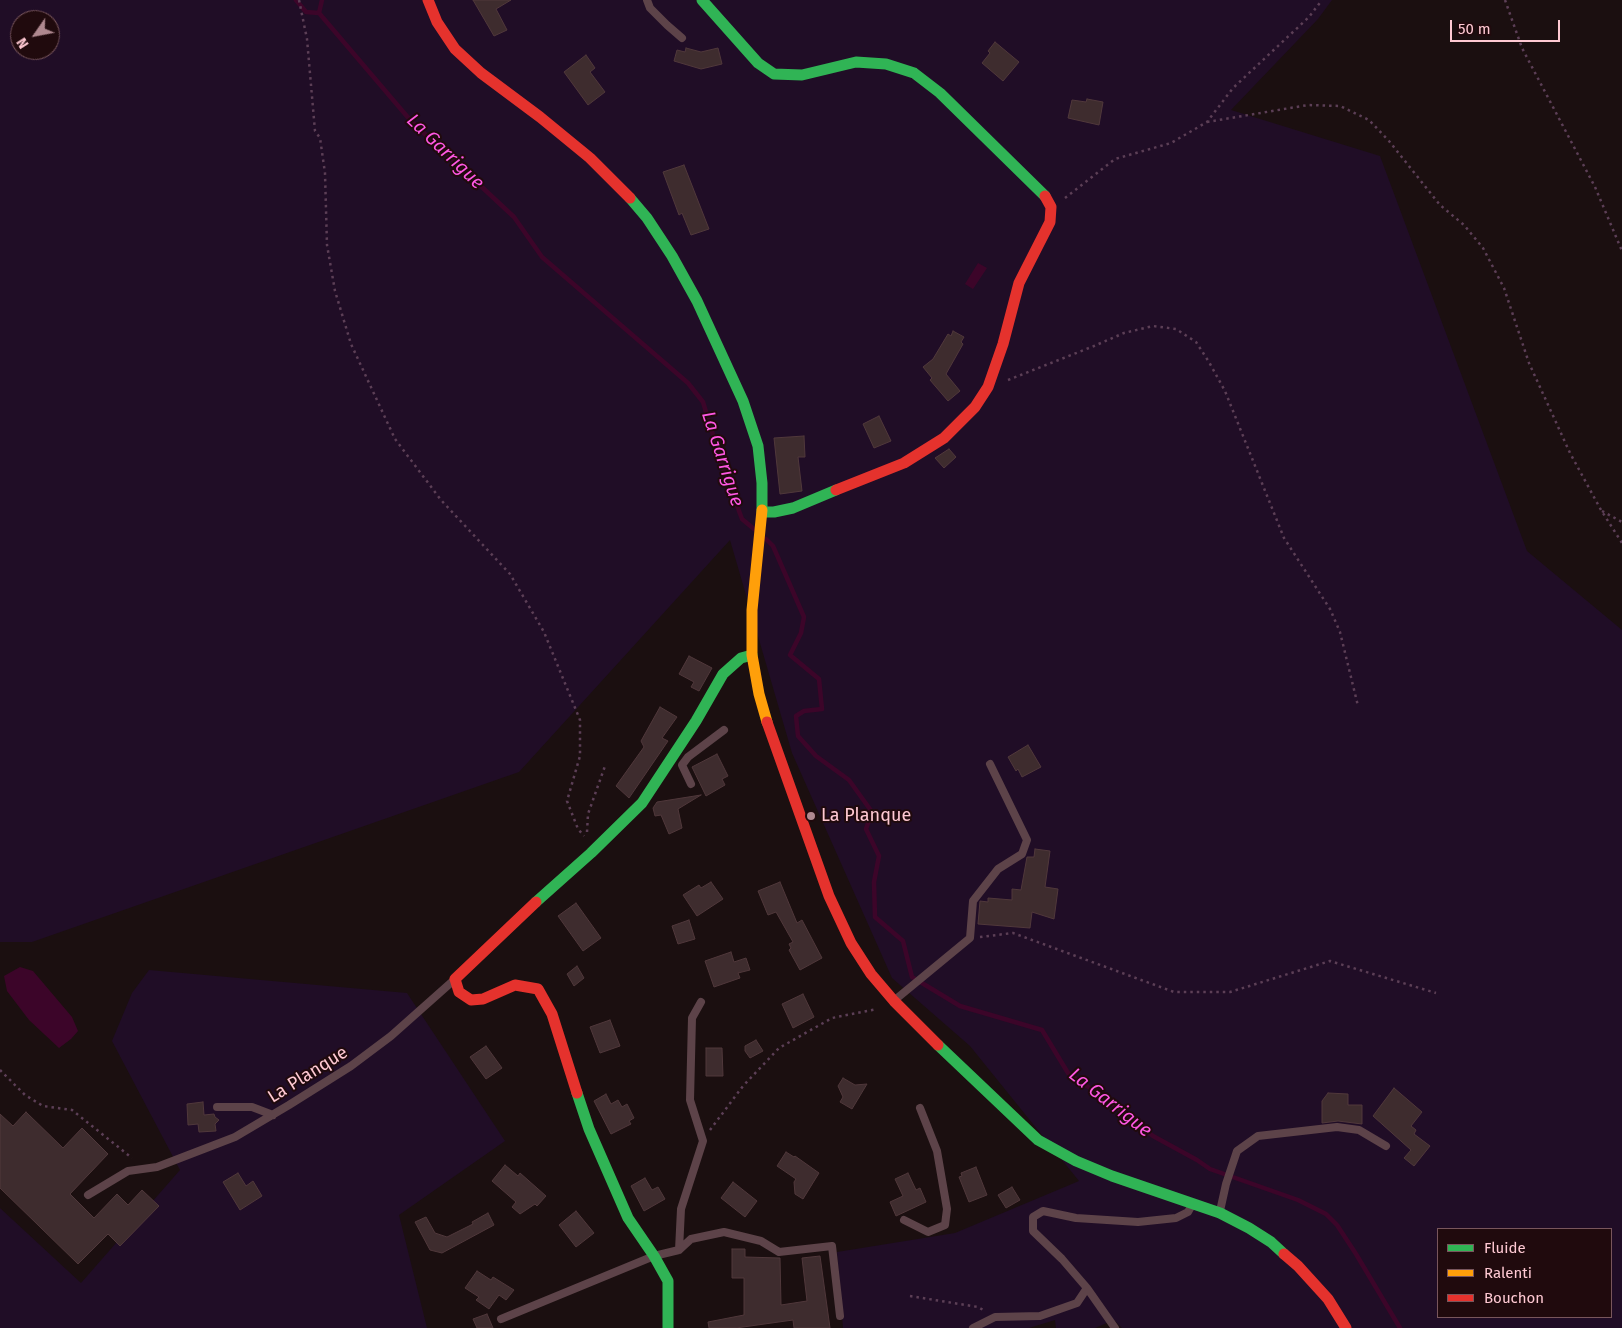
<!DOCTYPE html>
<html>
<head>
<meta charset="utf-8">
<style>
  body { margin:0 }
  #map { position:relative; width:1622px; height:1328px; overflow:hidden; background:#1b0f10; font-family:"Fira Sans",sans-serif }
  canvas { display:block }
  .legend { position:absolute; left:1437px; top:1228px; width:175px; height:90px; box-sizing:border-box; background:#200a0d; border:1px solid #79565c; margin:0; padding:6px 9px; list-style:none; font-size:15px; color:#ffc9d3 }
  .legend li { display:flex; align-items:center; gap:10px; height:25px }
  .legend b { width:25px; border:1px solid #79565c }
  .north { position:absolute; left:10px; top:10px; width:50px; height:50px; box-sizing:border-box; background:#200a0d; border:1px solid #79565c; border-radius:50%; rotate:237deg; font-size:14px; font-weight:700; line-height:20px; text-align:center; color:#ffc9d3 }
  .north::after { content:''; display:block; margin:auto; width:18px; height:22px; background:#af888f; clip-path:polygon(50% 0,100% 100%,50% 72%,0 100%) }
  .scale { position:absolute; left:1450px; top:20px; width:110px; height:22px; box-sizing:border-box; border:2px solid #ffc9d3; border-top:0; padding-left:6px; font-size:15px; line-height:18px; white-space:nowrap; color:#ffc9d3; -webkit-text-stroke:4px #200a0d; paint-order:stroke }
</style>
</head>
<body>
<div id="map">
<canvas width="1622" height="1328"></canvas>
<ul class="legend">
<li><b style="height:6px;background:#30b455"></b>Fluide</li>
<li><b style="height:6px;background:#ff9f0a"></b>Ralenti</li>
<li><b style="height:6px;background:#e5322d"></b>Bouchon</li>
</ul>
<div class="north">N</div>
<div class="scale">50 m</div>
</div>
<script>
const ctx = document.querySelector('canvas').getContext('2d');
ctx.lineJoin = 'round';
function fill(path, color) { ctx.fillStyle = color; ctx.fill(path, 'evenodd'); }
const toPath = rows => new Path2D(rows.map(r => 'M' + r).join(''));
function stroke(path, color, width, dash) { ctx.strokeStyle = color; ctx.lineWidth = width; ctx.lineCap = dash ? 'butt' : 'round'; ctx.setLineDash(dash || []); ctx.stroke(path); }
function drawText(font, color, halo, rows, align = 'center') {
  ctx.font = font + ' "Fira Sans",sans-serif'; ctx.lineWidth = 4; ctx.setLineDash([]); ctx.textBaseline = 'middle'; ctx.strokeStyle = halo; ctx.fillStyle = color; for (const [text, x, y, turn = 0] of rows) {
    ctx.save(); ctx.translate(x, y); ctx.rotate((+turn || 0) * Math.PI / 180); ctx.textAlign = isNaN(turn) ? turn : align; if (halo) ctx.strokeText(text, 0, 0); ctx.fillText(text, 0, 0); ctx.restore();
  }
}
const green = toPath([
  [0,0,1332,0,1318,19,1231,110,1380,156,1527,551,1622,630,1622,1328,1122,1328,1114,1320,1095,1328,1056,1328,1055,1320,1029,1328,843,1328,837,1252,955,1233,1079,1181,970,1046,892,978,792,753,730,540,519,772,32,942,0,942],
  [20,20,50,20,50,50,20,50],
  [1438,1229,1611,1229,1611,1317,1438,1317],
  [149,970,407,993,505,1141,399,1215,427,1328,0,1328,0,1208,81,1283,180,1170,112,1041,132,993]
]);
const water = toPath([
  [978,263,987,268,973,289,965,284],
  [20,967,33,971,72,1017,78,1031,71,1039,59,1048,29,1020,7,991,4,976]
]);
const stream = toPath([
  [296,0,306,12,319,13],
  [322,0,319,13,411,121,514,217,542,257,688,383,703,402,723,468,742,519,754,529],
  [766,539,773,546,804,617,801,633,790,655,819,679,822,709,804,711,796,716,798,736,816,756,849,780,872,812,866,829,879,856,874,882,875,917,903,941,912,977,960,1006,1042,1030,1068,1073,1110,1102,1153,1136,1197,1160,1210,1169,1298,1200,1326,1214,1337,1225,1356,1254,1400,1328]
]);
const building = toPath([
  [473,0,511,0,496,9,507,30,494,36,473,0],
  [995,42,1019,62,1003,81,982,63,990,53,988,51,995,42],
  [686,48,701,52,718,48,722,64,701,69,674,61,677,50,685,52,686,48],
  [586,55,595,68,590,72,605,92,588,105,564,72,586,55],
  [1087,99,1103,102,1099,125,1068,118,1072,100,1086,102,1087,99],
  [684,165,709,229,691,235,682,213,679,215,663,172,684,165],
  [953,331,964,337,961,342,963,344,946,374,960,391,948,401,930,380,932,378,923,367,933,359,948,334,951,336,953,331],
  [879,416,891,441,874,448,863,424,879,416],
  [804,436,805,457,798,457,802,491,780,494,774,438,804,436],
  [949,449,956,457,944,468,935,458,949,449],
  [689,656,712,668,699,691,691,687,694,682,679,674,689,656],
  [660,707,677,717,662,738,668,741,629,798,616,786,644,747,641,741,660,707],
  [1028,745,1041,767,1022,777,1018,769,1016,771,1008,757,1028,745],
  [717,754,728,776,722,779,725,785,706,796,692,767,717,754],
  [701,795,678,809,682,828,669,834,661,815,655,816,653,808,657,802,701,795],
  [1035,849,1050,851,1045,887,1058,889,1054,919,1032,912,1030,928,978,924,980,901,988,902,988,898,1012,900,1012,889,1021,890,1027,857,1034,857,1035,849],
  [711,882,723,899,697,916,683,895,699,885,701,888,711,882],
  [780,882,797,923,802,920,822,958,800,970,789,950,791,948,789,944,793,942,776,912,768,915,758,891,780,882],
  [576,903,601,938,583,951,558,916,576,903],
  [689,920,695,939,678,944,672,926,689,920],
  [731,952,734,962,746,958,750,970,738,973,740,978,714,987,705,961,731,952],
  [577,966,584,978,574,986,567,974,577,966],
  [803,994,814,1017,793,1028,782,1004,803,994],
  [610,1020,620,1046,600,1053,590,1027,610,1020],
  [756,1040,763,1051,750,1058,745,1051,745,1046,756,1040],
  [486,1046,502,1068,486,1079,470,1057,486,1046],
  [706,1048,722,1048,723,1076,706,1076,706,1048],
  [843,1078,855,1085,867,1084,852,1109,840,1102,843,1097,838,1086,843,1078],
  [1394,1088,1422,1112,1411,1126,1416,1130,1414,1134,1430,1146,1414,1166,1404,1158,1411,1150,1373,1116,1394,1088],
  [1328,1093,1348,1094,1348,1105,1362,1105,1362,1124,1338,1121,1322,1123,1322,1101,1328,1093],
  [606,1094,611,1104,618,1100,622,1107,627,1104,634,1118,629,1121,631,1124,611,1134,594,1101,606,1094],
  [203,1102,204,1115,214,1114,215,1117,219,1120,215,1124,216,1131,199,1132,198,1124,188,1125,187,1104,203,1102],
  [26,1112,63,1148,82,1128,108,1154,70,1194,94,1218,117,1194,128,1205,142,1190,159,1206,120,1246,108,1234,78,1264,0,1188,0,1114,13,1126,26,1112],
  [786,1152,794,1157,795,1156,819,1173,803,1199,795,1194,794,1182,796,1179,777,1166,786,1152],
  [505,1165,518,1176,520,1173,546,1196,537,1206,535,1204,520,1214,512,1207,516,1202,492,1181,505,1165],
  [976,1167,987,1195,969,1202,959,1177,962,1176,961,1173,976,1167],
  [238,1173,246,1186,253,1181,262,1196,240,1210,223,1182,238,1173],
  [908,1173,916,1190,920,1188,926,1202,896,1216,890,1202,903,1196,895,1179,908,1173],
  [645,1178,652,1190,658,1187,665,1199,644,1211,631,1186,645,1178],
  [733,1182,757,1201,745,1217,721,1198,733,1182],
  [1012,1187,1020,1200,1006,1208,998,1195,1012,1187],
  [576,1211,594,1233,576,1247,559,1225,576,1211],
  [488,1213,494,1225,442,1253,430,1250,415,1222,426,1217,435,1233,447,1237,473,1224,472,1222,488,1213],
  [732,1249,745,1249,745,1257,780,1258,781,1305,807,1301,802,1258,820,1256,830,1328,794,1328,793,1320,736,1328,709,1328,708,1322,744,1315,744,1278,732,1278,732,1249],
  [477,1271,491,1280,493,1277,514,1290,506,1300,499,1295,489,1309,476,1300,479,1297,465,1288,477,1271],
  [487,1314,493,1328,477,1328,473,1319,487,1314]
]);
const path = toPath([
  [299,0,307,39,315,131,320,138,325,173,327,245,335,291,351,344,395,439,441,500,510,574,544,632,580,720,580,756,567,801,578,829,584,836],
  [1505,0,1522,48,1595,187,1622,251],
  [1207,122,1308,105,1340,106,1369,120,1389,141,1440,205,1464,225,1483,248,1504,288,1529,363,1570,453,1601,510,1622,543],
  [1065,198,1115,159,1171,143,1207,122,1233,88,1309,17,1322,0],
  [1008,380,1094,346,1124,333,1153,326,1176,329,1196,342,1209,362,1225,391,1284,538,1330,609,1340,632,1358,706],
  [1602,511,1622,522],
  [587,832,588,814,605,766],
  [980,937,1013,933,1174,992,1230,992,1330,961,1436,993],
  [0,1070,25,1095,43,1106,72,1110,132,1158],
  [710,1130,743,1086,779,1048,832,1018,877,1009],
  [910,1296,978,1307,985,1311]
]);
const lane = toPath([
  [647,0,650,8,667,25,682,38],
  [691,784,682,765,688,757,724,730],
  [896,999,970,938,973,901,998,869,1022,854,1027,840,990,764],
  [217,1107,252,1107,273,1115],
  [88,1195,128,1171,157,1167,235,1137,289,1105,351,1066,391,1036,454,980],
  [1220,1211,1226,1184,1237,1151,1258,1136,1337,1127,1359,1130,1386,1146],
  [904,1220,928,1232,945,1225,947,1209,937,1151,920,1108],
  [679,1250,681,1209,703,1141,690,1100,692,1018,701,1002],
  [1087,1288,1115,1328],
  [501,1319,654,1256,679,1250,691,1239,724,1232,761,1241,779,1252,832,1246,840,1316],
  [973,1328,995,1317,1040,1316,1077,1303,1087,1288,1062,1259,1033,1231,1033,1217,1043,1211,1076,1218,1138,1222,1176,1218,1188,1212,1192,1205]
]);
const fast = toPath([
  [702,0,758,63,774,74,802,75,856,62,886,64,914,73,940,93,1045,196],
  [630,198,647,218,672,256,697,301,743,401,758,446,762,483,762,510],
  [762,512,774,512,793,508,836,490],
  [536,902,591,853,642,803,696,721,723,674,741,658,752,655],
  [938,1045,1038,1140,1076,1161,1112,1176,1220,1213,1249,1228,1271,1242,1284,1254],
  [577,1093,589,1129,628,1218,654,1256,668,1281,668,1328]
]);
const slow = toPath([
  [762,510,752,610,752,655,759,694,767,722]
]);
const jam = toPath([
  [428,0,437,22,455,49,481,73,540,117,590,158,630,198],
  [836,490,904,463,944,438,975,407,988,387,1003,344,1019,283,1050,222,1051,207,1045,196],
  [767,722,829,896,851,943,871,974,894,1001,938,1045],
  [536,902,455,979,459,992,471,1000,483,999,515,985,538,989,552,1014,577,1093],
  [1284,1254,1298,1266,1328,1299,1346,1328]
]);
const markers = [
  [811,816,5,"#af888f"]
];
const poiNames = [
  ["La Planque",821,816]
];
const streetNames = [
  ["La Planque",308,1075,-32]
];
const waterNames = [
  ["La Garrigue",445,152,44],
  ["La Garrigue",722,459,72],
  ["La Garrigue",1110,1103,38]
];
fill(green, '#200d26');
fill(water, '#3c0529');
stroke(stream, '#3c0529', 4.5);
fill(building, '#3e2c2e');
stroke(building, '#50383b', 1);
stroke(path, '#5c3f56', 2.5, [2.5, 4]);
stroke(lane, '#5d4349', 8);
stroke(fast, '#30b455', 11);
stroke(slow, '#ff9f0a', 11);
stroke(jam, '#e5322d', 11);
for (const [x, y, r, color] of markers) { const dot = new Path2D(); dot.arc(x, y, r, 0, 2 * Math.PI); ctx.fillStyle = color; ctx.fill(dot); stroke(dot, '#200a0d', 2); }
drawText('18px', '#ffc9d3', '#200a0d', poiNames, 'left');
drawText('18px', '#ffc9d3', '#200a0d', streetNames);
drawText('italic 19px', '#ff57e3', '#200a0d', waterNames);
</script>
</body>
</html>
